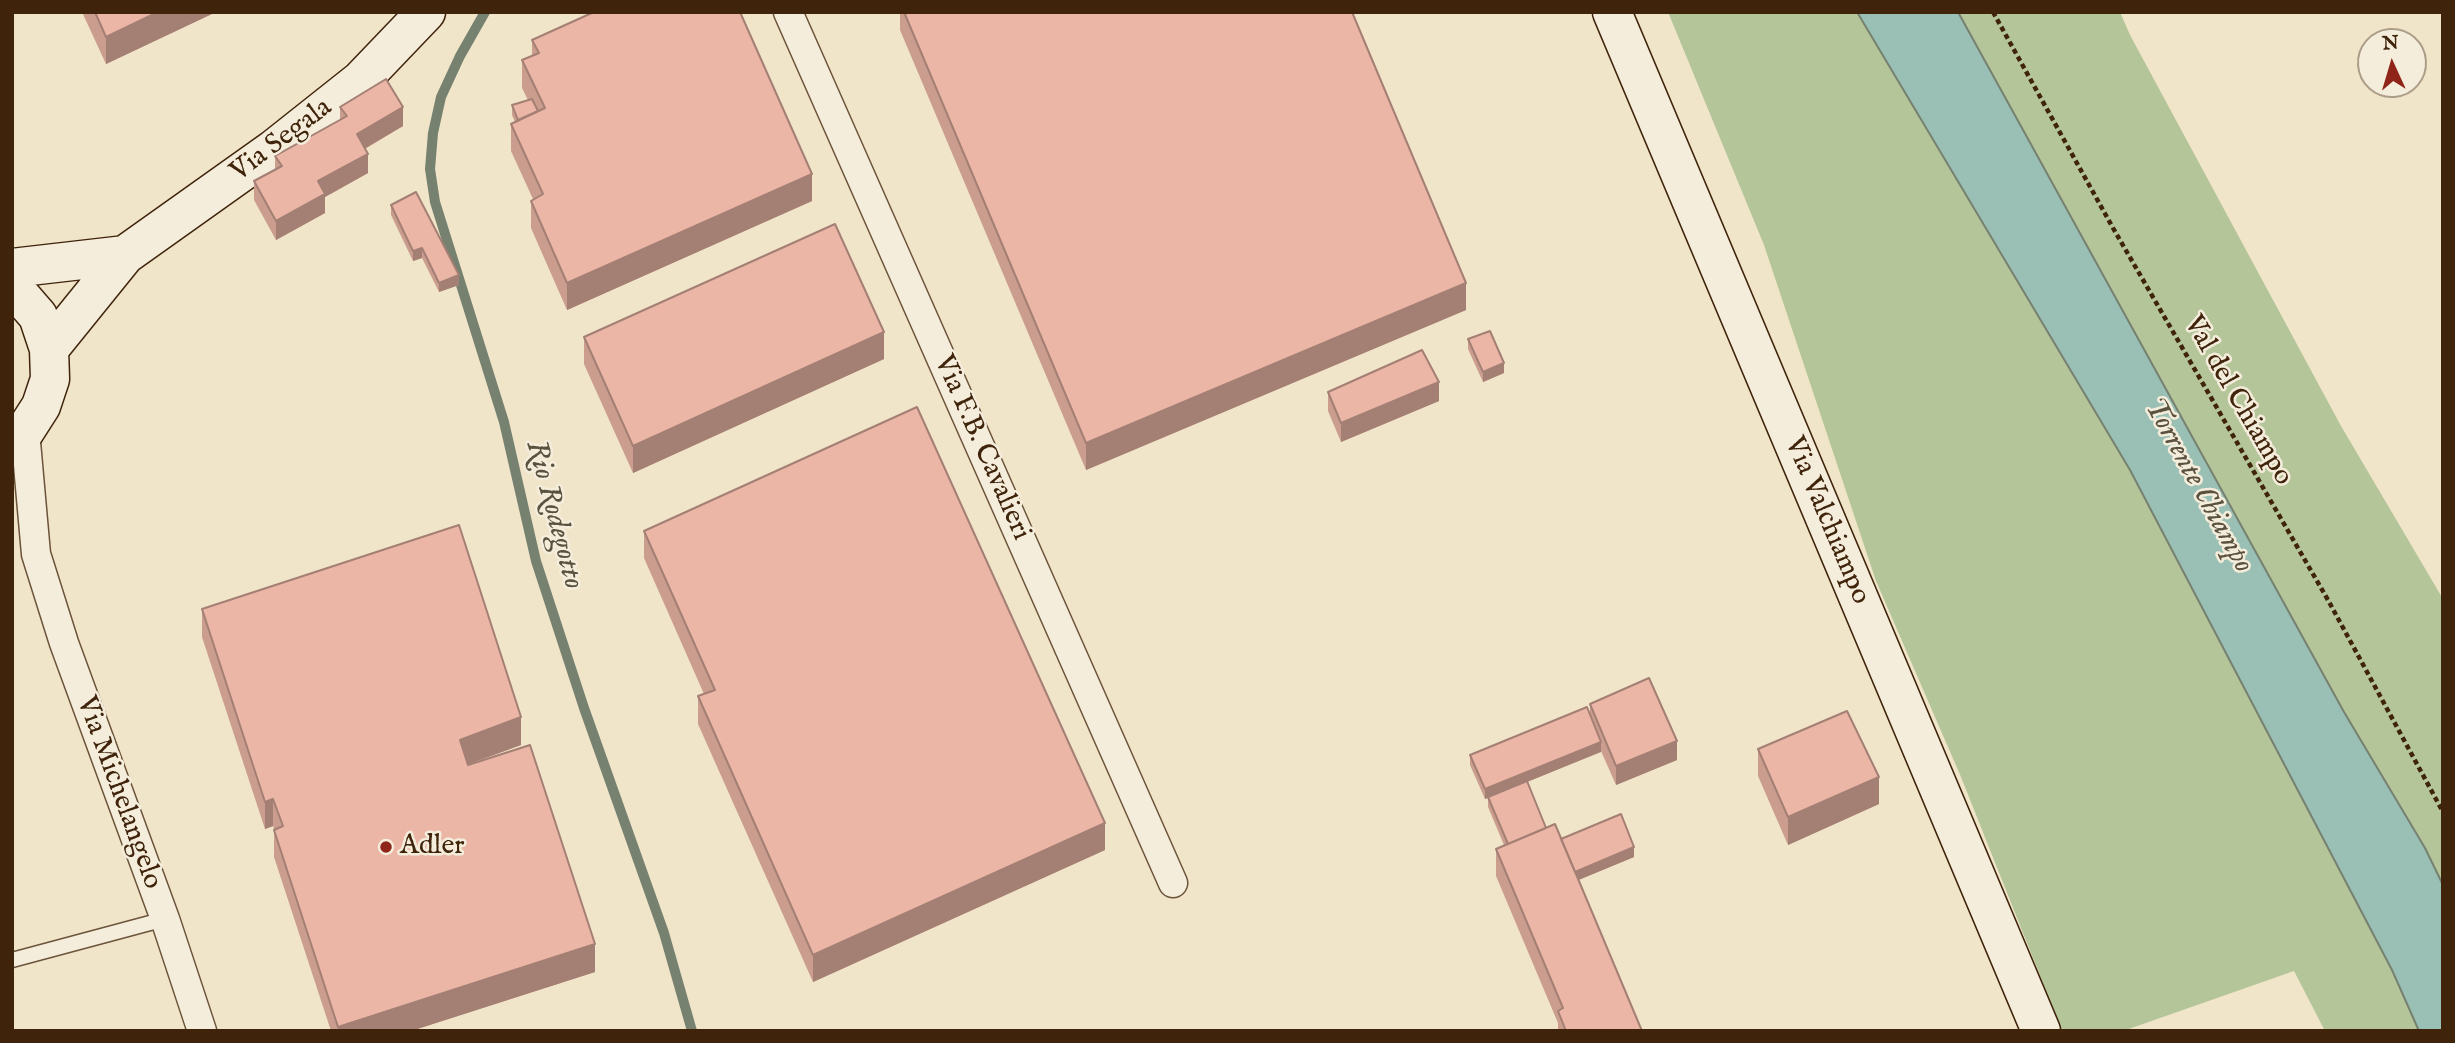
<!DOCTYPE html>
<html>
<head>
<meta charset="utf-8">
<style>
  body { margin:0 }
  #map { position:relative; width:2455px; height:1043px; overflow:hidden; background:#f0e4c9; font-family:"IM FELL English",serif }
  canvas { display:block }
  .frame { position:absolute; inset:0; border:14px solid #3f240b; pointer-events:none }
  .north { position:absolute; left:2357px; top:28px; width:70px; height:70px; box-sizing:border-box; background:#f5eddc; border:2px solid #ac9d88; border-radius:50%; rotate:356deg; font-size:19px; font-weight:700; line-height:28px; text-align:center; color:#3f240b }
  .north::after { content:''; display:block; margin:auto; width:24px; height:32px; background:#8f2418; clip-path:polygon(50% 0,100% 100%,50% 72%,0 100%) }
</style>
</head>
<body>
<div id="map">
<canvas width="2455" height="1043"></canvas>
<div class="frame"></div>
<div class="north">N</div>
</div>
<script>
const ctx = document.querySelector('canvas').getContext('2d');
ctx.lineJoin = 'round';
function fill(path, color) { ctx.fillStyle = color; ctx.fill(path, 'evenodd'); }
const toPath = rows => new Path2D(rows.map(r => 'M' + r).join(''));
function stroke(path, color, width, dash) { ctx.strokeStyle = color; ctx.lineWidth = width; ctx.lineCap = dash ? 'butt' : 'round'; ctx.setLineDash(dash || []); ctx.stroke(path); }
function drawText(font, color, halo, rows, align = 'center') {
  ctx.font = font + ' "IM FELL English",serif'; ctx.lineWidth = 5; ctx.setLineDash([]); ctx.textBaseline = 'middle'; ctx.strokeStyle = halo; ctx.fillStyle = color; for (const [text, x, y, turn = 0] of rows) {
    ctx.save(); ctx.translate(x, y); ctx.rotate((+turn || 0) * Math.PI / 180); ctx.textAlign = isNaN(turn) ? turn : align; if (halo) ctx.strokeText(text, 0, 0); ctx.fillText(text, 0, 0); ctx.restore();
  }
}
const green = toPath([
  [1668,12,1857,12,2130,470,2392,970,2419,1031,2325,1031,2294,971,2123,1031,2062,1031,1961,777,1876,581,1764,245],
  [1958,12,2120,12,2130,35,2341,426,2443,599,2443,885,2425,848,2344,712]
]);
const water = toPath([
  [1857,12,1958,12,2344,712,2425,848,2443,885,2443,1031,2419,1031,2392,970,2130,470,1857,12]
]);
const stream = toPath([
  [485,12,460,56,441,97,433,133,430,169,435,202,504,422,536,561,584,708,664,933,692,1031]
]);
const path = toPath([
  [1993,12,2113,228,2328,600,2443,812]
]);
const lane = toPath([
  [12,960,165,919]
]);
const street = toPath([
  [788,12,1173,883],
  [25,431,36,554,64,643,165,919,202,1031]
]);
const secondary = toPath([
  [1612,12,2041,1031],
  [12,268,125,255],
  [12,286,38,316,49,349,50,379,41,406,25,431,12,443],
  [49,349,125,255,274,149,361,80,426,12]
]);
const wall = toPath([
  [82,12,214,12,214,13,106,64],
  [900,12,1352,12,1466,310,1086,470,900,30],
  [532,40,812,201,567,310,531,228,531,201,533,199,511,151,511,124,515,122,512,115,512,105,528,100,522,88,522,60,532,56],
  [340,107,403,126,365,149,368,173,325,197,325,213,276,240,254,200,254,181,275,169,275,156,340,120],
  [391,205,459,285,439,292,422,258,413,261,391,215],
  [584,337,884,359,633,473,584,364],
  [1468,339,1504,373,1483,382,1468,349],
  [1328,392,1439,401,1341,442,1328,411],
  [644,531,1105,850,813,982,698,724,698,696,704,694,644,558],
  [202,609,521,745,468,765,595,972,411,1031,331,1031,274,857,274,829,273,826,265,829,202,637],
  [1590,704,1677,760,1616,785,1601,751,1527,782,1546,828,1561,839,1634,857,1578,880,1642,1031,1558,1031,1558,1023,1496,876,1496,849,1504,845,1488,807,1488,798,1485,799,1470,765,1470,755,1590,712],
  [1758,749,1879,804,1788,845,1758,776]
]);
const shadedWall = toPath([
  [158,12,214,13,106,64,106,37],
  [403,107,403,126,357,153,357,134],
  [368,154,368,173,325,197,325,213,276,240,276,221,318,181],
  [812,174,812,201,567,310,567,283],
  [422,248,422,258,413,261,413,251],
  [459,275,459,285,439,292,439,283],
  [1466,283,1466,310,1086,470,1086,443],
  [884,332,884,359,633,473,633,446],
  [1504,363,1504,373,1483,382,1483,372],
  [1439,382,1439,401,1341,442,1341,423],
  [521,717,521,745,460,767,460,740],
  [1677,741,1677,760,1616,785,1616,766],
  [1601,742,1601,752,1485,799,1485,789],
  [1879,777,1879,804,1788,845,1788,817],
  [273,799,273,826,265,829,265,802],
  [1105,823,1105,850,813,982,813,955],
  [1634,847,1634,857,1569,884,1569,874],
  [595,944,595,972,411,1031,338,1031,338,1027]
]);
const building = toPath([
  [95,12,158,12,106,37,95,12],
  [594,12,740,12,812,174,567,283,531,201,543,194,511,124,545,108,522,60,539,53,532,40,594,12],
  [904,12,1352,12,1466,283,1086,443,904,12],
  [386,79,403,107,357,134,368,154,318,181,325,194,276,221,254,181,282,166,275,156,347,116,340,107,386,79],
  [532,99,538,111,518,120,512,105,532,99],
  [416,192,459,275,439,283,422,248,413,251,391,205,416,192],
  [835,224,884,332,633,446,584,337,835,224],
  [1490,331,1504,363,1483,372,1468,339,1490,331],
  [1422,350,1439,382,1341,423,1328,392,1422,350],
  [917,407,1105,823,813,955,698,696,715,690,644,531,917,407],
  [459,525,521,717,460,740,468,765,530,745,595,944,338,1027,274,830,283,826,273,799,265,802,202,609,459,525],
  [1649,678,1677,741,1616,766,1590,704,1649,678],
  [1587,707,1601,742,1485,789,1470,755,1587,707],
  [1847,711,1879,777,1788,817,1758,749,1847,711],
  [1527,781,1546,828,1508,844,1488,797,1527,781],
  [1621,814,1634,847,1575,872,1561,839,1621,814],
  [1555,824,1642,1031,1566,1031,1558,1011,1563,1008,1496,849,1555,824]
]);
const markers = [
  [386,847,7,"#8f2418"]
];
const streetNames = [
  ["Via Segala",282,141,-37],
  ["Val del Chiampo",2237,401,60],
  ["Via F.B. Cavalieri",981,448,66],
  ["Via Valchiampo",1826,521,67],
  ["Via Michelangelo",118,793,70]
];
const poiNames = [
  ["Adler",400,847]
];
const waterNames = [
  ["Torrente Chiampo",2197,486,61],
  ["Rio Rodegotto",553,515,75]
];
fill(green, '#b5c59a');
fill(water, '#9abfb4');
stroke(water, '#768170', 2);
stroke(stream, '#768170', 10);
stroke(lane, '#6b543a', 17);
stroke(street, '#6b543a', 31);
stroke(secondary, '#3f240b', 41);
stroke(path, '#3f240b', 4.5, [5, 3.5]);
stroke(lane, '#f5eddc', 14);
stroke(street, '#f5eddc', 28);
stroke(secondary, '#f5eddc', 38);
fill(wall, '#ca9d8f');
fill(shadedWall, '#a47f74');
fill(building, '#ebb6a6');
stroke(building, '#a47f74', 2);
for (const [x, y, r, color] of markers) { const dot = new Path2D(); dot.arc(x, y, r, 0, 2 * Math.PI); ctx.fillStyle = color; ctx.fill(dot); stroke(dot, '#f5eddc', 2.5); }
drawText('28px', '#3f240b', '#f5eddc', streetNames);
drawText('28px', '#3f240b', '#f5eddc', poiNames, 'left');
drawText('italic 30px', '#5a523e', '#f5eddc', waterNames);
</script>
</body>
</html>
